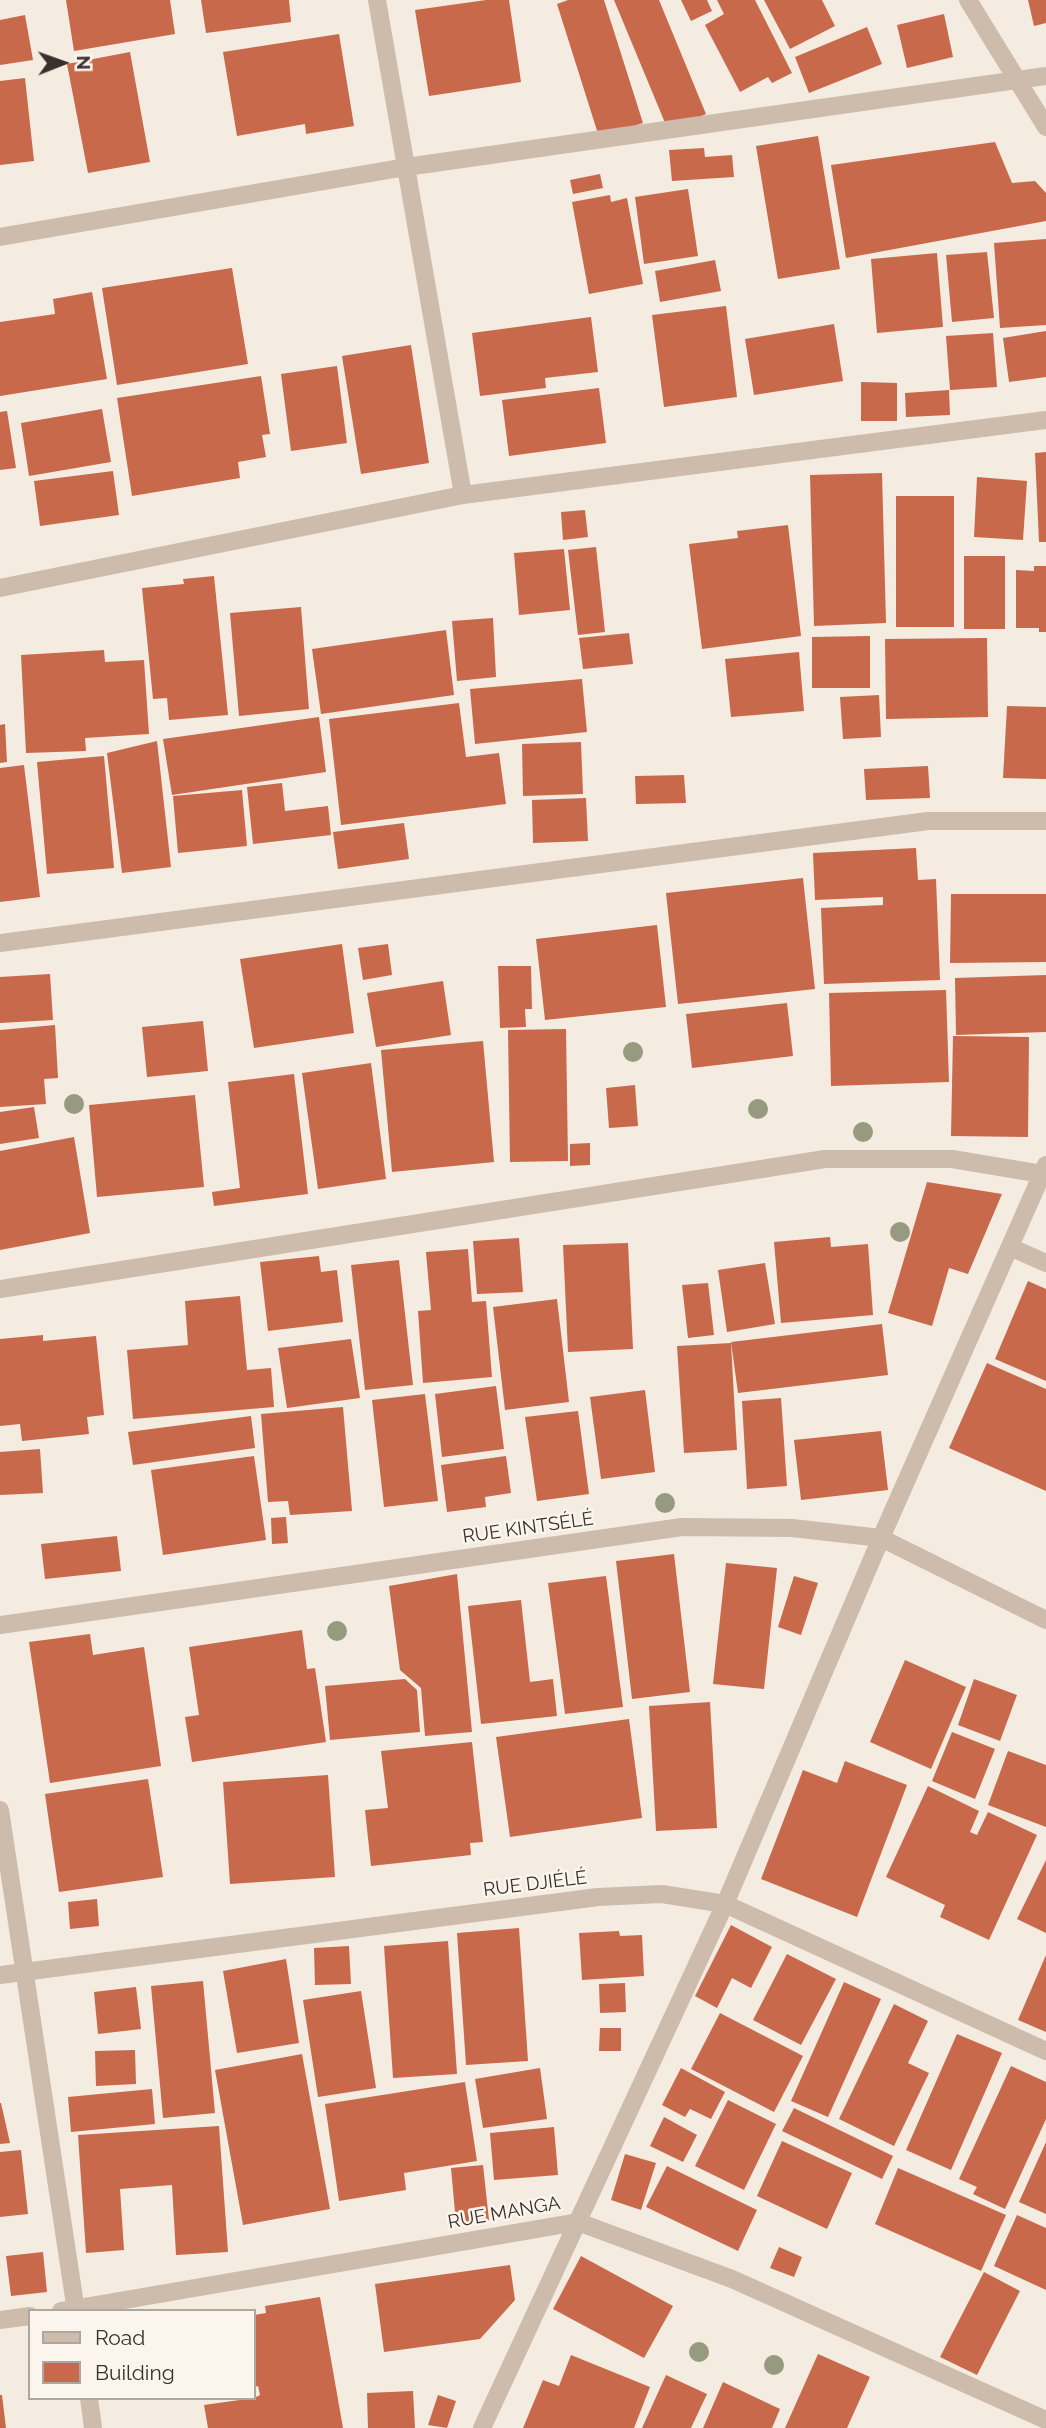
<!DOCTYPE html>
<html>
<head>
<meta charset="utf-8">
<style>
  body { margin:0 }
  #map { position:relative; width:1046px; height:2428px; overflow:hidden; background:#f4ebe1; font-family:Raleway,sans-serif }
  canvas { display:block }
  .legend { position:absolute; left:28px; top:2309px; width:228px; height:91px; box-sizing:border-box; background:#fbf5ee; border:2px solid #aea6a0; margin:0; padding:9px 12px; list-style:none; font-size:21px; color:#3b302b }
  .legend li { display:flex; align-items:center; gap:14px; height:35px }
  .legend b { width:35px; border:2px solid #aea6a0 }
  .north { position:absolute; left:28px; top:28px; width:70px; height:70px; -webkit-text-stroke:5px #fbf5ee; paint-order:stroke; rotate:89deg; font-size:19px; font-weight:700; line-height:28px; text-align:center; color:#3b302b }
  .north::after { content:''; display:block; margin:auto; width:24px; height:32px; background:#3b302b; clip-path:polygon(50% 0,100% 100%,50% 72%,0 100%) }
</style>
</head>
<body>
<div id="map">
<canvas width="1046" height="2428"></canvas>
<ul class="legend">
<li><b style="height:9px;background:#cdbbac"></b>Road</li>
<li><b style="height:19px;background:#c8694b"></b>Building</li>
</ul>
<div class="north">N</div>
</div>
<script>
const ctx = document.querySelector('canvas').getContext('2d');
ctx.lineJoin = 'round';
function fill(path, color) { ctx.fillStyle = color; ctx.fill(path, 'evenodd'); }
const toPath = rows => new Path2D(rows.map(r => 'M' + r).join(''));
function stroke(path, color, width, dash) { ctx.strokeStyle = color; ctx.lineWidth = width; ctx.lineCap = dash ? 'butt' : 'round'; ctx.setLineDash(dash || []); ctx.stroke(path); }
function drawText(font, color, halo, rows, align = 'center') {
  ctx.font = font + ' Raleway,sans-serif'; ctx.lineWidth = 5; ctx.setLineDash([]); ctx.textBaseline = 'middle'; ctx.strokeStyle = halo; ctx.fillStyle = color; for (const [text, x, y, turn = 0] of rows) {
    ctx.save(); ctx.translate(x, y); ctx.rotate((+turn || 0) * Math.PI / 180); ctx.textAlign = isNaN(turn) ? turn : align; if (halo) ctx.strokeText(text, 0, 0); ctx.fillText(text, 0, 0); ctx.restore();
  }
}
const building = toPath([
  [66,0,170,0,175,34,74,51],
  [201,0,289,0,291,22,206,33],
  [486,0,509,0,521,82,429,96,415,10],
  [568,0,604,0,643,123,599,137,557,4],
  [614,0,659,0,706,114,668,130],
  [681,0,707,0,712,11,691,21],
  [717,0,755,0,792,73,772,83,768,77,740,92,705,25,724,14],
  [764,0,822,0,835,26,790,49],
  [1028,0,1046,0,1046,23,1034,26],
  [944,14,953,57,907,68,897,25],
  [25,15,33,60,0,65,0,20],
  [867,27,882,64,809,93,795,57],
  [339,34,354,126,306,134,305,124,237,136,223,52],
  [130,52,150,162,88,173,67,64],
  [25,78,34,161,0,165,0,81],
  [818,136,840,269,778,279,756,146],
  [995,142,1012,183,1035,181,1046,193,1046,221,846,258,831,165],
  [704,148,705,157,732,155,734,177,672,181,669,150],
  [600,174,603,188,573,194,570,180],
  [688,189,698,256,644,264,635,197],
  [610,195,611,202,627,198,643,284,589,294,572,202],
  [1046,239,1046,325,1000,328,994,243],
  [987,252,994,318,952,322,946,255],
  [937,253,943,327,877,333,871,259],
  [715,260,721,291,660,302,655,271],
  [232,268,248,364,117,385,102,288],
  [92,292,107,379,0,396,0,322,55,314,53,299],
  [726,306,737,397,664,407,652,315],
  [591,317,598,372,545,378,546,388,480,396,472,333],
  [834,324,843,381,754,395,745,339],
  [1046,331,1046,377,1009,382,1003,338],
  [993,333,997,387,950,390,946,336],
  [411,345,429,463,361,474,342,356],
  [337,366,347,443,291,451,281,374],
  [261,376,270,434,262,435,266,457,238,462,240,478,132,496,117,398],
  [861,382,897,383,897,421,861,421],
  [599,388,606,443,509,456,502,400],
  [949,390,950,415,906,417,905,393],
  [102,409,111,462,29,476,21,423],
  [7,411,16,468,0,470,0,412],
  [1046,452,1046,542,1039,542,1035,453],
  [113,471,119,515,40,526,34,481],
  [882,473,886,623,814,626,810,475],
  [977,477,1027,481,1023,540,974,537],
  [896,496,954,496,954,627,896,627],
  [585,510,588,537,563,540,561,512],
  [788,525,801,636,702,649,689,544,738,538,737,531],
  [596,547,605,632,578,635,568,550],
  [564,549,570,610,519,615,514,553],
  [964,556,1005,556,1005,629,964,629],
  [1034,566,1046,566,1046,632,1039,632,1039,628,1016,628,1016,570,1034,571],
  [214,576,228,715,169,720,167,698,153,699,142,588,184,584,183,579],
  [301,607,309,709,239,716,230,613],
  [493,618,496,677,457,681,452,621],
  [446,630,454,695,321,714,312,649],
  [629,633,633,664,583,669,579,638],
  [870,636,870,688,812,688,812,637],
  [987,638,988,717,886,719,885,639],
  [104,650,105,662,144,660,149,734,85,738,86,751,26,753,21,655],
  [799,652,804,711,731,717,725,659],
  [582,679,587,732,475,744,470,689],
  [879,695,881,737,843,739,840,697],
  [459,703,466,757,499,753,506,804,341,825,329,719],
  [1007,706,1046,707,1046,779,1003,778],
  [319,717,326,772,172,795,163,739],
  [5,724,7,762,0,763,0,725],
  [157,741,171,867,122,873,107,753],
  [581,742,583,794,523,796,522,744],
  [104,756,114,868,47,874,37,762],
  [24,765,40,897,0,902,0,768],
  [928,766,930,798,866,800,864,769],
  [684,775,686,803,636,804,635,776],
  [282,783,285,811,328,806,331,835,253,844,247,787],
  [242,790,247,846,178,853,173,796],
  [586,798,588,841,533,843,532,800],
  [404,823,409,859,338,869,333,832],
  [916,848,918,880,936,879,940,980,824,984,821,908,883,905,883,897,815,900,813,853],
  [803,878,815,989,678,1004,666,893],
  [951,894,1046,894,1046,962,950,963],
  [657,925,666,1007,545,1020,536,939],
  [342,944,354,1033,254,1048,240,959],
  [388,944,392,975,363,980,358,948],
  [498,966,531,966,532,1009,525,1009,526,1027,500,1028],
  [50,974,53,1020,0,1023,0,977],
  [1046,975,1046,1032,956,1035,955,978],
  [443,981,451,1035,376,1047,367,993],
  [946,990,949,1082,831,1086,829,993],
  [787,1003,793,1056,692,1068,686,1014],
  [203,1021,208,1071,147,1077,142,1027],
  [55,1025,58,1078,44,1079,46,1104,0,1107,0,1030],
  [566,1029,568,1161,510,1162,508,1030],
  [953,1036,1029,1037,1028,1137,951,1136],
  [483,1041,494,1162,392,1172,381,1050],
  [371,1063,386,1179,318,1189,302,1073],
  [294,1074,308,1194,214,1206,212,1192,240,1188,228,1082],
  [635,1085,638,1126,609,1128,606,1088],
  [195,1095,204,1187,97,1197,89,1105],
  [34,1107,39,1138,0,1144,0,1112],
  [74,1137,90,1233,0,1250,0,1151],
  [590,1143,590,1165,570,1166,570,1144],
  [927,1182,1002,1194,968,1274,949,1268,932,1326,888,1313],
  [830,1237,831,1247,868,1244,873,1315,781,1323,774,1242],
  [519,1238,523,1292,477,1294,473,1241],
  [628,1243,633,1349,568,1352,563,1245],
  [468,1249,472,1302,486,1301,492,1377,423,1383,418,1311,431,1310,426,1252],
  [319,1256,321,1272,337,1270,343,1322,268,1331,260,1262],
  [399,1260,413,1385,365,1390,351,1265],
  [765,1263,775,1324,727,1332,718,1270],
  [1028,1281,1046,1289,1046,1381,995,1359],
  [708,1283,714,1335,688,1338,682,1285],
  [240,1296,247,1370,271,1368,274,1407,133,1419,127,1350,188,1345,185,1301],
  [557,1299,569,1402,505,1410,493,1307],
  [882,1324,888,1375,738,1393,731,1342],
  [43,1335,43,1341,96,1336,104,1415,87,1417,89,1434,22,1441,20,1424,0,1426,0,1339],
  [351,1339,360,1398,287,1408,278,1348],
  [731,1343,737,1450,684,1453,677,1346],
  [987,1363,1046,1389,1046,1491,949,1448],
  [496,1386,504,1449,442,1457,435,1394],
  [645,1390,655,1472,601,1479,590,1397],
  [425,1394,438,1501,384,1507,372,1400],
  [781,1398,787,1486,747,1489,742,1401],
  [343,1407,352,1511,290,1515,288,1501,268,1502,261,1414],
  [578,1411,589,1494,537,1501,525,1417],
  [251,1416,255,1448,133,1465,128,1432],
  [881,1431,888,1490,801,1500,794,1440],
  [40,1449,43,1493,0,1495,0,1452],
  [254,1456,266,1540,163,1555,151,1470],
  [506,1456,511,1493,485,1497,486,1507,447,1512,441,1465],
  [286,1517,288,1543,272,1544,271,1518],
  [117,1536,121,1571,45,1579,41,1544],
  [674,1554,690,1692,632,1699,616,1561],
  [726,1563,777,1568,764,1689,713,1684],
  [457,1574,472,1732,425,1736,421,1688,400,1670,389,1586],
  [606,1576,623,1707,565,1714,548,1583],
  [794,1576,818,1583,801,1635,778,1627],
  [521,1600,530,1682,553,1679,557,1716,481,1724,468,1606],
  [302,1630,307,1669,315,1668,326,1742,192,1762,185,1717,199,1715,189,1647],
  [90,1634,93,1655,144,1647,161,1766,50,1783,29,1642],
  [905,1660,966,1687,931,1769,870,1742],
  [405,1679,417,1690,420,1732,330,1740,325,1686],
  [974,1679,1017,1695,1000,1741,958,1725],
  [710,1702,717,1828,656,1831,649,1706],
  [629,1719,642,1818,510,1837,496,1737],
  [952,1732,995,1749,975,1799,932,1781],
  [472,1742,483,1842,470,1843,471,1855,371,1866,365,1810,388,1808,381,1751],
  [1008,1751,1046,1765,1046,1827,988,1805],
  [845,1761,907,1785,857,1917,761,1879,803,1770,837,1783],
  [328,1775,335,1877,230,1884,223,1782],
  [148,1779,163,1877,59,1892,45,1794],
  [928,1786,979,1811,970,1832,977,1835,988,1812,1037,1835,989,1940,940,1917,945,1905,886,1877],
  [1046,1860,1046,1933,1017,1919],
  [97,1899,99,1926,70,1929,68,1902],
  [731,1925,772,1947,751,1988,732,1978,717,2008,695,1996],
  [519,1928,528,2061,466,2065,457,1933],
  [619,1931,620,1936,642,1935,644,1976,582,1980,579,1933],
  [448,1941,457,2074,393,2078,384,1946],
  [349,1946,351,1984,315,1985,314,1948],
  [787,1954,836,1979,801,2045,753,2020],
  [1046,1955,1046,2032,1018,2020],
  [286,1959,299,2043,237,2053,223,1971],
  [203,1981,215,2113,163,2118,151,1986],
  [844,1982,881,1999,828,2117,791,2101],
  [625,1983,626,2012,600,2013,599,1984],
  [136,1987,141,2029,98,2034,94,1992],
  [361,1991,376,2088,318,2097,303,2000],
  [894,2004,928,2021,908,2063,929,2073,894,2146,839,2119],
  [720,2013,803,2056,774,2112,691,2069],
  [600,2028,621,2028,621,2051,599,2051],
  [957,2034,1002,2053,951,2170,906,2150],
  [135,2050,136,2084,96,2086,95,2051],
  [302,2054,330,2209,243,2225,215,2070],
  [1011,2066,1046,2082,1046,2119,1005,2209,973,2194,977,2187,959,2179],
  [540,2068,547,2119,483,2128,475,2079],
  [681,2068,725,2092,711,2119,690,2109,685,2117,662,2105],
  [465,2082,477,2161,404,2173,406,2190,339,2201,325,2104],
  [152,2089,155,2124,71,2132,68,2097],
  [728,2100,776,2124,744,2190,695,2166],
  [0,2103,1,2103,10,2143,0,2144],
  [794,2108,893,2156,882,2179,782,2131],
  [664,2117,697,2135,683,2162,650,2146],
  [219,2126,228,2252,176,2255,172,2185,120,2189,124,2250,86,2253,78,2135],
  [554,2127,558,2175,494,2180,490,2133],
  [782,2141,852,2173,827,2229,757,2196],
  [1046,2142,1046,2214,1019,2202],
  [21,2150,28,2214,0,2217,0,2152],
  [625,2154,656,2163,641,2210,611,2200],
  [483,2165,489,2220,456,2223,451,2168],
  [667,2166,757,2210,738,2251,646,2207],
  [898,2168,1006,2215,981,2271,875,2224],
  [1017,2215,1046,2228,1046,2290,994,2266],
  [779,2247,802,2257,794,2277,770,2268],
  [43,2252,47,2292,11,2296,6,2256],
  [581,2256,673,2306,644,2358,553,2309],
  [510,2265,515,2300,480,2339,384,2352,375,2284],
  [984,2272,1020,2291,977,2375,940,2357],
  [320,2297,343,2428,208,2428,204,2405,254,2398,260,2395,258,2386,254,2387,254,2315,266,2313,265,2306],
  [818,2354,870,2377,847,2428,785,2428],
  [571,2355,650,2387,634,2428,523,2428,543,2380,559,2386],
  [666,2375,707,2394,691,2428,642,2428],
  [723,2382,780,2409,772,2428,703,2428],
  [413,2391,415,2428,368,2428,367,2393],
  [0,2395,2,2395,6,2428,0,2428],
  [438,2395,456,2401,447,2428,428,2425]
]);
const minor = toPath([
  [377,0,463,495],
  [968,0,1046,127],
  [0,237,406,167,1046,76],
  [0,588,463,495,1046,420],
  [0,943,928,821,1046,821],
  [1010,1247,1046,1263],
  [0,1289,825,1159,952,1159,1042,1174],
  [0,1625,682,1527,792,1528,881,1538,1046,1620],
  [0,1810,76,2311],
  [0,1975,598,1897,662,1894,725,1904,1046,2051],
  [61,2311,578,2222,732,2279,1046,2420],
  [0,2320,30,2316],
  [89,2398,93,2428],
  [482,2428,725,1904,881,1538,1046,1165]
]);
const trees = [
  [633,1052],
  [74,1104],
  [758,1109],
  [863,1132],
  [900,1232],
  [665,1503],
  [337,1631],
  [699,2352],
  [774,2365]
];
const streetNames = [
  ["RUE KINTSÉLÉ",528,1528,-8],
  ["RUE DJIÉLÉ",535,1884,-7],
  ["RUE MANGA",504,2213,-10]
];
fill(building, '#c8694b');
stroke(minor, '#cdbbac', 18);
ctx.fillStyle = '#969b7f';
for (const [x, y] of trees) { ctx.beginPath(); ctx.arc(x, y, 10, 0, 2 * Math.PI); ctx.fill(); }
drawText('19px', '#3b302b', '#fbf5ee', streetNames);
</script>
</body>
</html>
